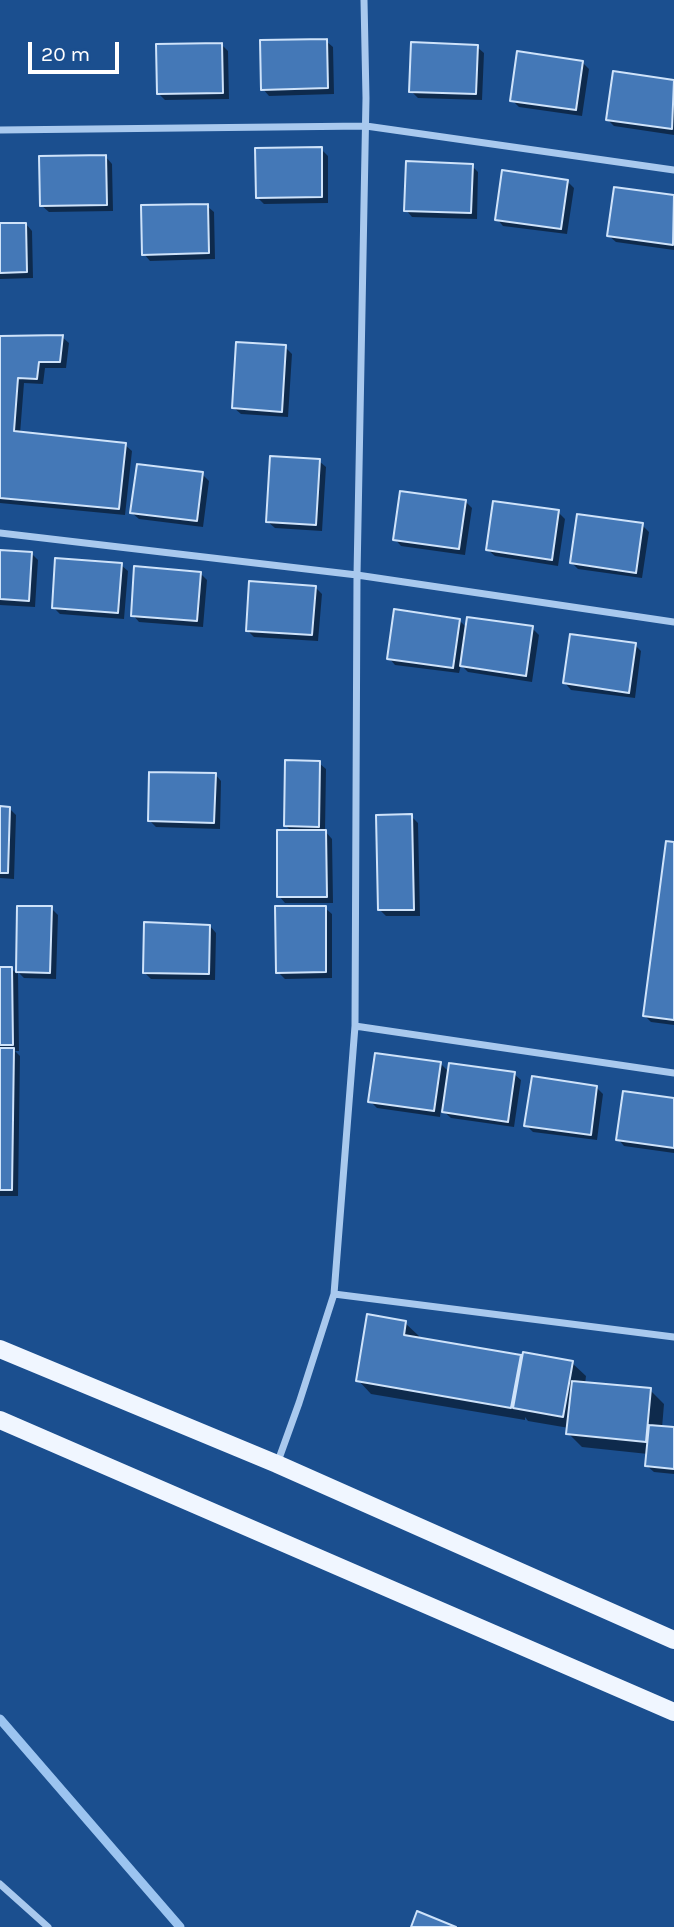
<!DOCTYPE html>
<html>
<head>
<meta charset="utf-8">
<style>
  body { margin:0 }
  #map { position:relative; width:674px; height:1927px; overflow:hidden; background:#1b4f8f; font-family:Karla,sans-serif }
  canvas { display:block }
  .scale { position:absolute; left:28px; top:42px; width:91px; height:32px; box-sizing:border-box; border:4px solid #fff; border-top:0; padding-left:9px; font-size:21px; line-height:24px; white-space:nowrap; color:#fff; -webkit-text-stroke:5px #1b4f8f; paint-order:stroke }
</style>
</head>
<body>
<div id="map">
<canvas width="674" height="1927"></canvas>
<div class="scale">20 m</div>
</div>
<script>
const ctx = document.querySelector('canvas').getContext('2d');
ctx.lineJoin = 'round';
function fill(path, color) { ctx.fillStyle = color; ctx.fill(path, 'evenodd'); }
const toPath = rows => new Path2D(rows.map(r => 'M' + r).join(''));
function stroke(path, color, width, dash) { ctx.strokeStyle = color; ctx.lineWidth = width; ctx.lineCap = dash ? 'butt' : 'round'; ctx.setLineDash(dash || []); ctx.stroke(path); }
const shadow = toPath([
  [326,41,333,47,334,94,269,96,263,89],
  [222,45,228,51,229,99,165,100,158,93],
  [477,47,484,53,482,100,418,98,411,91],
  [583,63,589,69,582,116,519,107,512,100],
  [615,73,674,81,674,135,614,126,608,120],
  [321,149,328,156,328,203,264,204,258,198],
  [106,157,112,164,113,211,49,212,42,206],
  [472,166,478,172,477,219,412,217,406,210],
  [567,181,574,188,567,234,503,226,497,219],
  [616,189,674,197,674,250,616,242,609,236],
  [207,206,214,212,215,259,150,261,144,254],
  [26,224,32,231,33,278,0,279,0,225],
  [0,337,62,337,69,343,66,368,45,368,43,384,24,383,20,434,125,445,132,451,125,515,0,503],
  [285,347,292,354,288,417,241,414,234,408],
  [319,461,326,467,322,531,275,528,268,522],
  [202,474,209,481,203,527,139,519,132,513],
  [465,501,472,508,465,555,401,546,395,539],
  [558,512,565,519,558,566,495,556,488,550],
  [642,525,649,532,642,578,578,569,572,563],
  [0,551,31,553,38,560,35,607,0,605],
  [121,565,128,571,124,619,60,614,53,607],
  [200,573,207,580,203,627,139,622,133,615],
  [315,587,322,594,318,641,254,637,247,630],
  [459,620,467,628,532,628,539,635,532,682,468,672,461,665,459,673,395,665,389,658],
  [635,645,641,651,635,698,571,690,565,683],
  [319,763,326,769,325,831,332,839,333,903,285,903,279,896,292,832,286,826],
  [215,774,221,781,220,829,156,827,150,821],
  [0,808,9,808,16,815,14,879,0,878],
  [411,816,418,823,420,916,386,916,380,910],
  [674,844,674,1025,651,1022,645,1016],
  [18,908,51,908,58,915,56,979,24,978,18,972,19,1051,15,1051,20,1056,18,1196,0,1196,0,968,11,968,17,974],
  [325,908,332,914,332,978,285,979,278,972],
  [210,926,216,933,215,980,151,979,144,972],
  [440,1063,450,1073,514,1074,521,1080,514,1127,451,1118,441,1109,440,1117,377,1108,370,1101],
  [596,1087,603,1094,597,1140,533,1132,526,1125],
  [674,1099,674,1153,624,1146,618,1139],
  [405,1323,419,1336,418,1339,520,1357,523,1360,572,1363,586,1376,585,1384,650,1390,664,1404,662,1428,674,1429,674,1474,654,1472,647,1466,648,1454,582,1447,568,1433,569,1428,528,1421,525,1417,525,1420,371,1394,358,1380]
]);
const stream = toPath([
  [0,1719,180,1927]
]);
const building = toPath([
  [327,39,328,88,261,90,260,40,327,39],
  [411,42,478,45,476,94,409,92,411,42],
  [222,43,223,93,157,94,156,44,222,43],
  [517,51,583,61,576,110,510,101,517,51],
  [613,71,674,80,672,129,606,120,613,71],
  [322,147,322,197,256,198,255,148,322,147],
  [106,155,107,205,40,206,39,156,106,155],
  [406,161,473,164,471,213,404,211,406,161],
  [502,170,568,180,561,229,495,220,502,170],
  [614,187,674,195,673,245,607,236,614,187],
  [208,204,209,253,142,255,141,205,208,204],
  [0,223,26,223,27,272,0,273,0,223],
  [63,335,60,362,39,362,37,379,18,378,14,431,126,443,119,509,0,498,0,336,63,335],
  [236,342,286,345,282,412,232,408,236,342],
  [270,456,320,459,316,525,266,522,270,456],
  [137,464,203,472,197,521,130,513,137,464],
  [400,491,466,500,459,549,393,540,400,491],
  [493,501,559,510,552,560,486,550,493,501],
  [577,514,643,523,636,573,570,563,577,514],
  [0,550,32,552,29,601,0,599,0,550],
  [55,558,122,563,118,613,52,608,55,558],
  [134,566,201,572,197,621,131,616,134,566],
  [249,581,316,586,312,635,246,631,249,581],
  [394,609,460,619,453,668,387,659,394,609],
  [467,617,533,626,526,676,460,666,467,617],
  [570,634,636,643,629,693,563,683,570,634],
  [285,760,320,761,319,827,284,826,285,760],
  [149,772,216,773,214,823,148,821,149,772],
  [0,806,10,807,8,873,0,873,0,806],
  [412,814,414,910,378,910,376,815,412,814],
  [277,830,326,830,327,897,277,897,277,830],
  [666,841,674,842,674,1020,643,1016,666,841],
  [17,906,52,906,50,973,16,972,17,906],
  [275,906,326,906,326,972,276,973,275,906],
  [144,922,210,925,209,974,143,973,144,922],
  [0,967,12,967,13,1045,0,1045,0,967],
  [0,1048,14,1048,12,1190,0,1190,0,1048],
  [375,1053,441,1062,434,1111,368,1102,375,1053],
  [449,1063,515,1072,508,1122,442,1112,449,1063],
  [532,1076,597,1086,591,1135,524,1126,532,1076],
  [623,1091,674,1098,674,1148,616,1140,623,1091],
  [367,1314,406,1321,404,1335,521,1355,511,1408,356,1381,367,1314],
  [523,1352,573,1361,563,1417,513,1408,523,1352],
  [572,1381,651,1388,646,1442,566,1434,572,1381],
  [649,1425,674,1427,674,1469,645,1466,649,1425],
  [417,1911,456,1927,411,1927,417,1911]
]);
const street = toPath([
  [0,130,366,126,674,170],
  [0,533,357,575,674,622],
  [355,1026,674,1073],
  [334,1294,674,1337],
  [277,1464,299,1403,334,1294,355,1026,357,575,366,98,364,0],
  [0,1884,48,1927]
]);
const primary = toPath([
  [0,1349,277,1464,674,1640],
  [0,1420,674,1712]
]);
fill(shadow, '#0007');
stroke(stream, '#9cc4f0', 9);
fill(building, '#4478b7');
stroke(building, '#cfe3fa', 2);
stroke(street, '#a9c9ee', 7);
stroke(primary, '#f0f6ff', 18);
</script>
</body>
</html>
